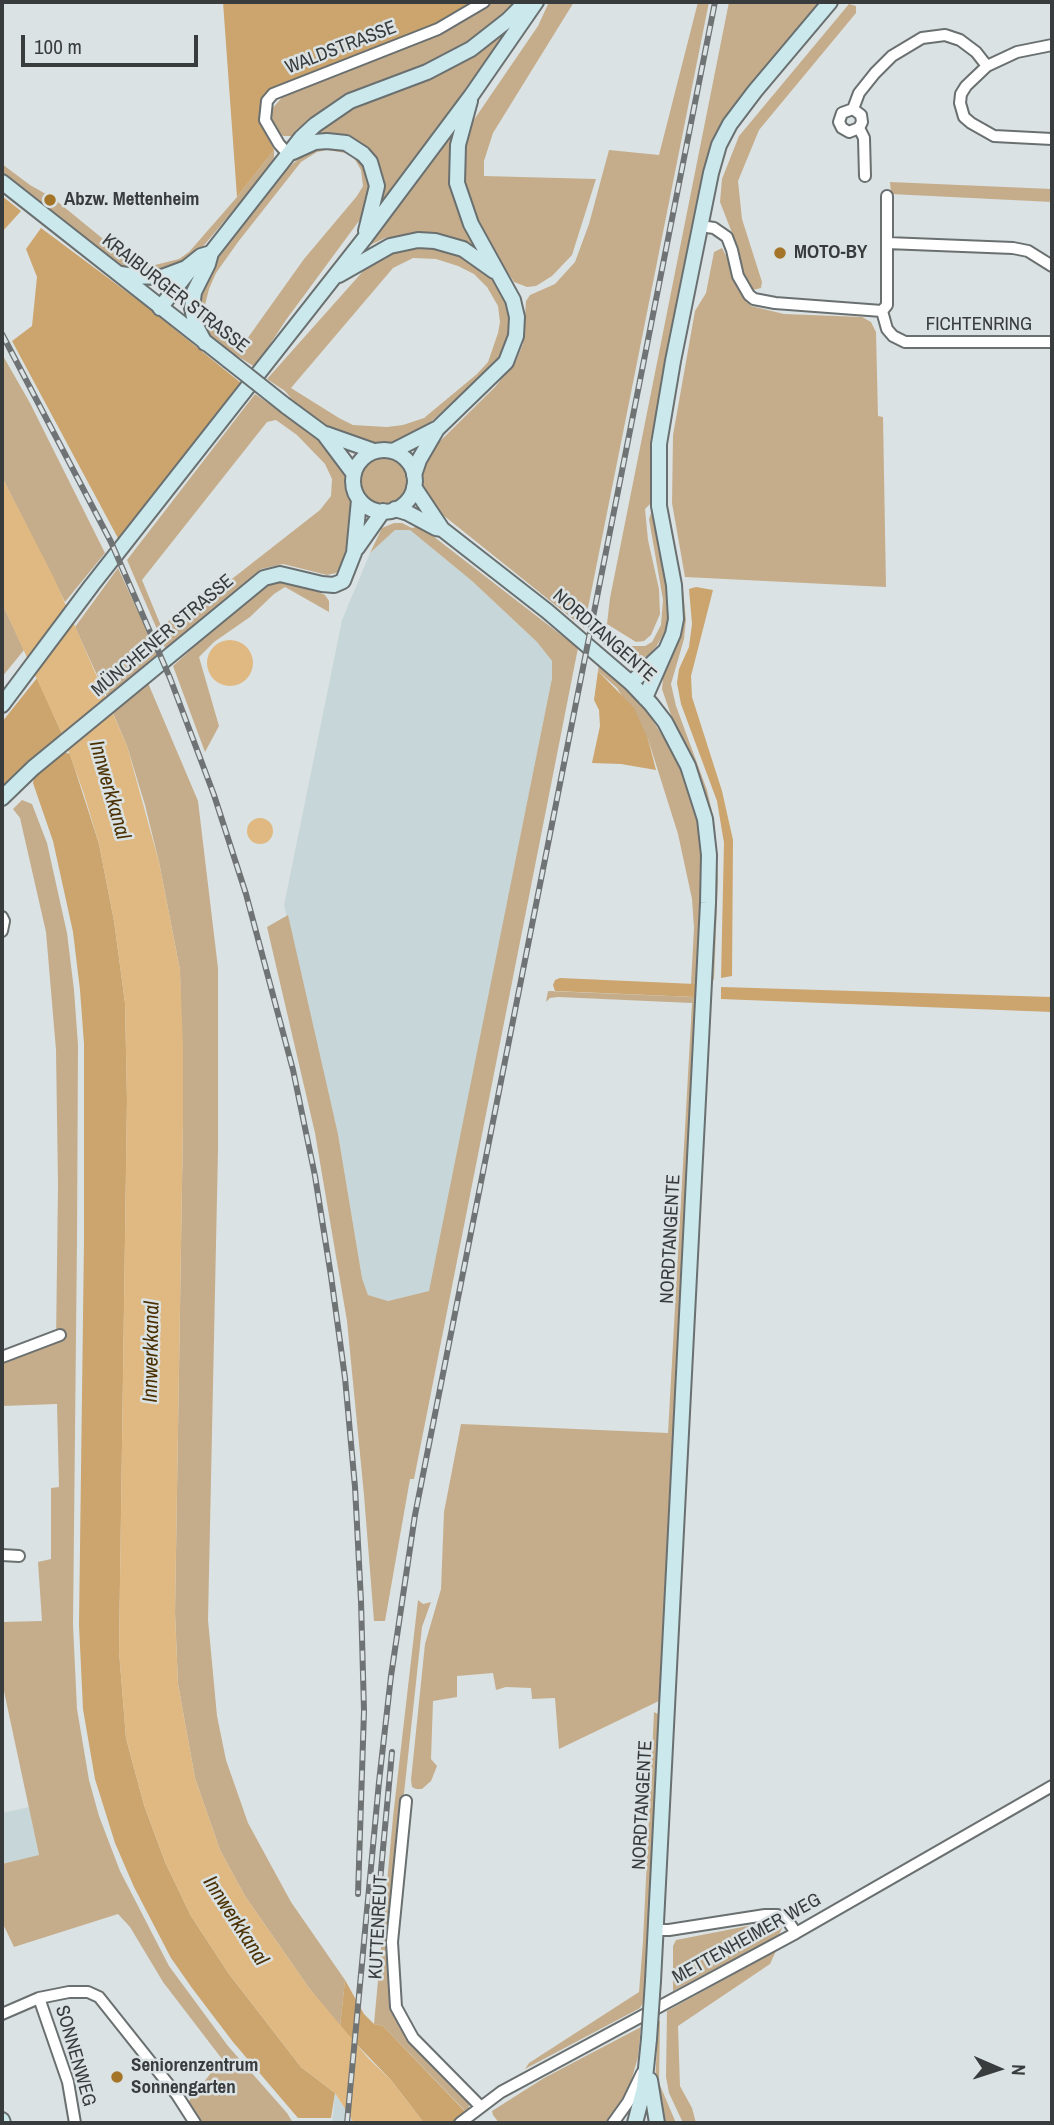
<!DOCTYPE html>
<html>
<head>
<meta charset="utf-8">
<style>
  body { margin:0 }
  #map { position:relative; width:1054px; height:2125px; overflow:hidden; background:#dbe2e3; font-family:"Archivo Narrow",sans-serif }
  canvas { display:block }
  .frame { position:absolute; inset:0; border:4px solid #393c3c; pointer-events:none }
  .north { position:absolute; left:963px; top:2034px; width:70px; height:70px; -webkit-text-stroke:5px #dbe2e3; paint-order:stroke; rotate:93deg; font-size:19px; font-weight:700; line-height:28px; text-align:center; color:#393c3c }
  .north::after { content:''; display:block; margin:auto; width:24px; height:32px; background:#393c3c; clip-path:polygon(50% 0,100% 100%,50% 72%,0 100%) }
  .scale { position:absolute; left:21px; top:35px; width:177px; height:32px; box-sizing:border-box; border:4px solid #393c3c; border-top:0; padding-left:9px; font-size:21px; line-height:24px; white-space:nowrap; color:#393c3c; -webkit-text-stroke:5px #dbe2e3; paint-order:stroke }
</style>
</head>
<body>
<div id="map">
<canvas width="1054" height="2125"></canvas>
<div class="frame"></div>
<div class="north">N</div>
<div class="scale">100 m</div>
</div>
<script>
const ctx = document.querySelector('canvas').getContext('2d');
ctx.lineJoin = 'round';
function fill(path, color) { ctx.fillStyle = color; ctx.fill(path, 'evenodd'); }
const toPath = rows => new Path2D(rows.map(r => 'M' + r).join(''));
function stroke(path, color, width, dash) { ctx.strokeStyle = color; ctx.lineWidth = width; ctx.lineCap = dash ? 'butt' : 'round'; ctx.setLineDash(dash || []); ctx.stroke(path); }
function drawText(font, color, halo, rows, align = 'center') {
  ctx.font = font + ' "Archivo Narrow",sans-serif'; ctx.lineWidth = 5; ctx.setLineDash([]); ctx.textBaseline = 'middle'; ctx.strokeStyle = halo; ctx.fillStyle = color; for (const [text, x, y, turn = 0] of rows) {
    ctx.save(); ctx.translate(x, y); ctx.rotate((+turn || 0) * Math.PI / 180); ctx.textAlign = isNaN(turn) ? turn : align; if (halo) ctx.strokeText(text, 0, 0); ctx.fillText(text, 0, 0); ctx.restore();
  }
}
const built = toPath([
  [395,530,410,530,472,581,537,642,552,661,552,678,430,1291,388,1301,368,1295,362,1278,338,1134,284,905,342,620,370,553],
  [29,1807,39,1856,2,1864,2,1813],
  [335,2093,354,2123,332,2123]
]);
const green = toPath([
  [491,2,525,2,512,27,477,78,381,203,381,175,371,156,296,136,283,136,272,126,271,110,285,94,414,44,450,28],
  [549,2,574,2,493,133,484,161,484,176,596,179,572,255,552,276,536,286,527,287,514,282,471,217,459,166,469,127,538,26],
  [698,2,709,2,584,628,438,511,422,490,421,470,432,449,495,387,516,361,523,344,526,301,530,295,555,284,575,262,589,224,609,150,659,155],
  [729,2,823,2,720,130,708,156,655,418,653,446,653,501,645,509,648,540,659,589,660,614,651,635,644,641,636,642,607,624,610,598],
  [849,4,856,6,856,13,759,130,738,181,742,219,762,282,761,288,753,290,748,284,741,268,734,238,720,202,722,179,739,136],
  [456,129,452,145,450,176,487,260,469,247,446,235,404,235,385,238,366,247],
  [337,146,364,161,372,178,367,210,286,320,255,367,218,344,207,333,199,314,198,298,209,271,219,257,284,172,309,149],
  [327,150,346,153,354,158,361,170,363,186,357,196,304,259,242,346,237,347,224,340,208,318,205,305,209,289,216,273,238,242,301,162,317,152],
  [274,150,274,158,270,167,200,250,188,261,163,273,128,268,118,264,2,172,2,164,30,185,53,198,124,256,140,264,155,265,179,259,189,252,237,197],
  [890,182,1052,189,1052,202,891,194],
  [425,245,461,254,484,270,493,280,505,301,510,324,507,342,496,362,422,430,398,443,372,444,335,431,300,409,285,391,267,379,365,269,397,250],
  [413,258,436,259,458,266,474,274,487,287,498,306,500,322,498,333,488,362,477,374,424,418,403,425,387,427,353,425,339,418,291,388,393,268],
  [722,248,732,267,739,291,751,306,784,314,862,317,871,322,876,332,878,416,883,417,886,587,685,577,672,503,673,435,695,311,706,293,714,252],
  [2,354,30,403,105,553,65,602,2,477],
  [255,394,304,428,332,452,345,467,349,492,355,501,356,510,343,566,336,573,327,575,283,564,261,569,166,650,127,560],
  [276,420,297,435,325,464,332,479,331,496,320,510,228,582,161,626,142,580,267,422],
  '360 480a24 24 0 1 1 48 0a24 24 0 1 1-48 0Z',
  [651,513,653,514,668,590,670,611,667,628,656,647,647,656,639,659,629,658,617,654,602,643,604,630,627,646,645,646,652,642,661,625,663,600,649,519],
  [394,523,402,523,412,528,420,526,578,648,414,1479,410,1479,385,1621,374,1621,364,1495,347,1321,315,1133,267,927,288,915,338,1134,362,1278,368,1295,388,1301,429,1291,552,678,552,661,537,642,472,581,410,530,395,530,370,553,382,528],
  [118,568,159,657,107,697,75,627],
  [276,580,308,587,325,595,329,601,329,612,285,587,274,594,250,617,214,642,199,657,219,726,205,752,173,666,239,606,262,587],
  [680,590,683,590,686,620,684,639,671,684,676,706,707,790,714,820,718,879,714,980,711,979,710,974,709,815,703,790,673,721,662,689,664,667],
  [2,603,24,650,2,677],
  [599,664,632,693,646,710,674,754,684,772,695,807,699,827,703,865,661,1700,559,1749,555,1698,532,1699,531,1688,506,1687,496,1690,493,1673,457,1676,457,1697,433,1701,431,1759,437,1766,431,1781,422,1789,416,1789,412,1787,411,1780,425,1644,441,1589,444,1512,461,1424,668,1433,692,1003,558,997,550,998,546,1002,548,991,694,997,695,985,691,984,694,928,692,899,678,834,648,739,617,688,598,671],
  [148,683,198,801,218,968,218,1150,208,1620,217,1716,226,1760,248,1823,291,1902,345,1980,340,2027,309,1988,245,1896,220,1850,195,1778,178,1684,175,1613,183,1123,180,970,159,862,145,805,127,746,113,713],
  [22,800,32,804,47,843,67,933,74,990,78,1045,77,1240,73,1625,77,1709,89,1780,99,1816,120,1871,169,1966,228,2046,287,2113,293,2123,201,2123,188,2102,222,2059,163,1982,130,1927,118,1914,14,1947,2,1922,2,1864,39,1855,2,1682,2,1622,42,1621,38,1562,51,1559,51,1488,59,1487,57,1404,2,1406,2,1362,56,1343,58,1185,56,1050,46,932,20,818,13,809],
  [418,1600,423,1604,431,1602,422,1627,394,1886,393,2006,470,2102,467,2113,383,2026,374,2024,393,1817],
  [654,1712,660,1715,646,1998,640,2008,525,2069,529,2063,639,1992,643,1941],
  [768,1922,779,1923,782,1928,780,1933,776,1937,673,1991,673,1946,676,1940],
  [776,1951,770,1964,678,2026,680,2086,692,2108,696,2123,683,2123,669,2093,666,2077,667,2011],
  [658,2021,660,2021,659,2083,676,2123,665,2123,658,2106,655,2087],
  [641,2027,638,2057,628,2092,622,2105,606,2123,499,2123,493,2115,492,2111,544,2078]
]);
const forest = toPath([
  [223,2,477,2,447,20,275,87,267,93,261,103,259,118,274,150,237,197],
  [2,196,21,211,2,232],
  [41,228,147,307,241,383,119,540,12,341,32,326,37,277,26,249],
  [696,587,713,590,691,676,692,697,722,791,733,840,732,976,721,978,724,843,717,801,681,704,677,683,679,669,689,647,692,624,689,589],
  [598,671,634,708,648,739,656,770,621,764,592,763,600,726,599,710,594,700],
  [37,678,63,736,2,791,2,722],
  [64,752,70,754,99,844,114,921,125,1003,127,1100,119,1651,126,1738,144,1805,165,1862,191,1916,229,1974,301,2067,335,2093,331,2118,298,2118,233,2042,192,1988,171,1958,134,1887,115,1843,95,1779,83,1709,79,1625,84,1240,84,1044,80,990,73,932,53,841,33,783,34,777],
  [560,978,695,984,695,997,555,991,553,985,555,980],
  [721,987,1052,997,1052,1012,721,999],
  [345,1980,364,2014,374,2024,383,2026,476,2123,424,2123,391,2080,340,2027]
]);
const water = toPath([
  [2,477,54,578,127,746,159,862,180,970,183,1047,183,1123,175,1613,178,1684,195,1778,220,1850,245,1896,309,1988,369,2059,391,2080,424,2123,354,2123,335,2093,301,2067,229,1974,191,1916,165,1862,144,1805,126,1738,119,1651,127,1100,125,1003,114,921,99,844,84,794,63,736,2,603],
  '207 663a23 23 0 1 1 46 0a23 23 0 1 1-46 0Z',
  '247 831a13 13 0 1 1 26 0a13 13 0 1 1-26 0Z'
]);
const street = toPath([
  [1052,45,1017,52,987,66,966,86,961,94,960,103,964,117,971,123,994,136,1052,139],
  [853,109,859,93,875,73,892,56,922,38,945,35,960,40,976,52,987,66],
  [859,128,849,132,842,128,839,122,842,113,853,109,861,115,862,122,859,128,864,138,865,176],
  [288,154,279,144,265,120,267,101,273,94,438,29,484,2],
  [700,226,714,228,727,237,732,250,738,276,749,295,754,299,775,303,882,311,887,305,887,196],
  [887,243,1013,248,1028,251,1052,266],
  [882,311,887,329,893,336,905,342,1052,342],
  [2,917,4,921,2,931],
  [2,1357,60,1335],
  [2,1555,19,1556],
  [406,1801,392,1942,396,2007,413,2038,481,2107],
  [656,1930,669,1930,765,1915,777,1915,786,1918,796,1933],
  [39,1998,68,2082,75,2123],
  [2,2014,39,1998,69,1992,88,1992,99,1997,177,2095,195,2123],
  [460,2123,501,2092,796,1933,1052,1786],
  [613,2123,628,2102,642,2073]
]);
const secondary = toPath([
  [293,152,315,142,327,141,346,143,363,154,370,162,377,186,366,231],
  [2,182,228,360],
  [121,274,133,276,162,277,186,268,201,256,211,253],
  [339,275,390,246,418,240,435,241,463,249,494,271],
  [160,308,193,266],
  [205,343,196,326,192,308,194,292,208,264,211,253,301,138,315,125,350,101,427,72,471,49,508,20,526,2],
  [286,406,324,434,354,474],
  [326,434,374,451],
  '353 481a31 31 0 1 1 62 0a31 31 0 1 1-62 0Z',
  [393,451,436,429],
  [414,475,419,460,437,429,506,362,516,336,517,317,513,300,471,224,457,183,458,145,470,101],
  [414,487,442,529,547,611,631,683,651,704,665,722,688,766,705,819,709,855,708,903,653,1981],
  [395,509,408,513,436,528,442,529],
  [357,548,383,511],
  [631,683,664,652],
  [645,698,673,634,676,619,674,585,659,506,659,444,673,361,711,173,719,145,730,124,755,91,830,2],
  [2,705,92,585,364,239,471,96,536,2],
  [2,798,33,768,264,578,280,574,322,584,334,585,343,581,354,553,359,500],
  [650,2080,657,2123],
  [2,2120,3,2123],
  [635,2123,644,2088,649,2039]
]);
const rail = toPath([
  [2,334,111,542,170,678,214,795,246,894,293,1070,315,1176,331,1276,345,1378,355,1487,361,1601,364,1711,358,1894],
  [380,1881,392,1752],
  [347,2123,379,1782,391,1676,415,1515,715,2]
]);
const secondaryBridge = toPath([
  [228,360,286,406],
  [649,2039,653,1981]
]);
const markers = [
  [50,200,7,"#a47529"],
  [780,253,7,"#a47529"],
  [117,2077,7,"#a47529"]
];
const streetNames = [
  ["WALDSTRASSE",341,48,-21],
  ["KRAIBURGER STRASSE",175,294,38],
  ["FICHTENRING",979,325],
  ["MÜNCHENER STRASSE",163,636,-40],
  ["NORDTANGENTE",604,636,41],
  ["NORDTANGENTE",671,1239,-87],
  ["NORDTANGENTE",643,1805,-87],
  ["KUTTENREUT",379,1927,-87],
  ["METTENHEIMER WEG",747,1939,-29],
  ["SONNENWEG",75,2056,74]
];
const poiNames = [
  ["Abzw. Mettenheim",64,200],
  ["MOTO-BY",794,253],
  ["Seniorenzentrum",131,2066],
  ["Sonnengarten",131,2088]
];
const waterNames = [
  ["Innwerkkanal",109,790,74],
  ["Innwerkkanal",152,1352,-89],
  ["Innwerkkanal",235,1921,57]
];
fill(built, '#c7d7d9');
fill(green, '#c5ad8c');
fill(forest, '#cba46e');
fill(water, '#e0b982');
stroke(street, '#6a7070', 14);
stroke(secondary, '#6a7070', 18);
stroke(street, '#fff', 10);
stroke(secondary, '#cbe9ed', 14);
stroke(rail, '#6f7373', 6);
stroke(rail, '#dbe2e3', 3.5, [10]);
stroke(secondaryBridge, '#6a7070', 18, []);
stroke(secondaryBridge, '#cbe9ed', 14);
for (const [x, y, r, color] of markers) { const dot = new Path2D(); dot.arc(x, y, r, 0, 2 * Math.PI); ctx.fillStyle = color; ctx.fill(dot); stroke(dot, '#dbe2e3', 2.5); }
drawText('19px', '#393c3c', '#dbe2e3', streetNames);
drawText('bold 19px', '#393c3c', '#dbe2e3', poiNames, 'left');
drawText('italic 21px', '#4a3002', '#dbe2e3', waterNames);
</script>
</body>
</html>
